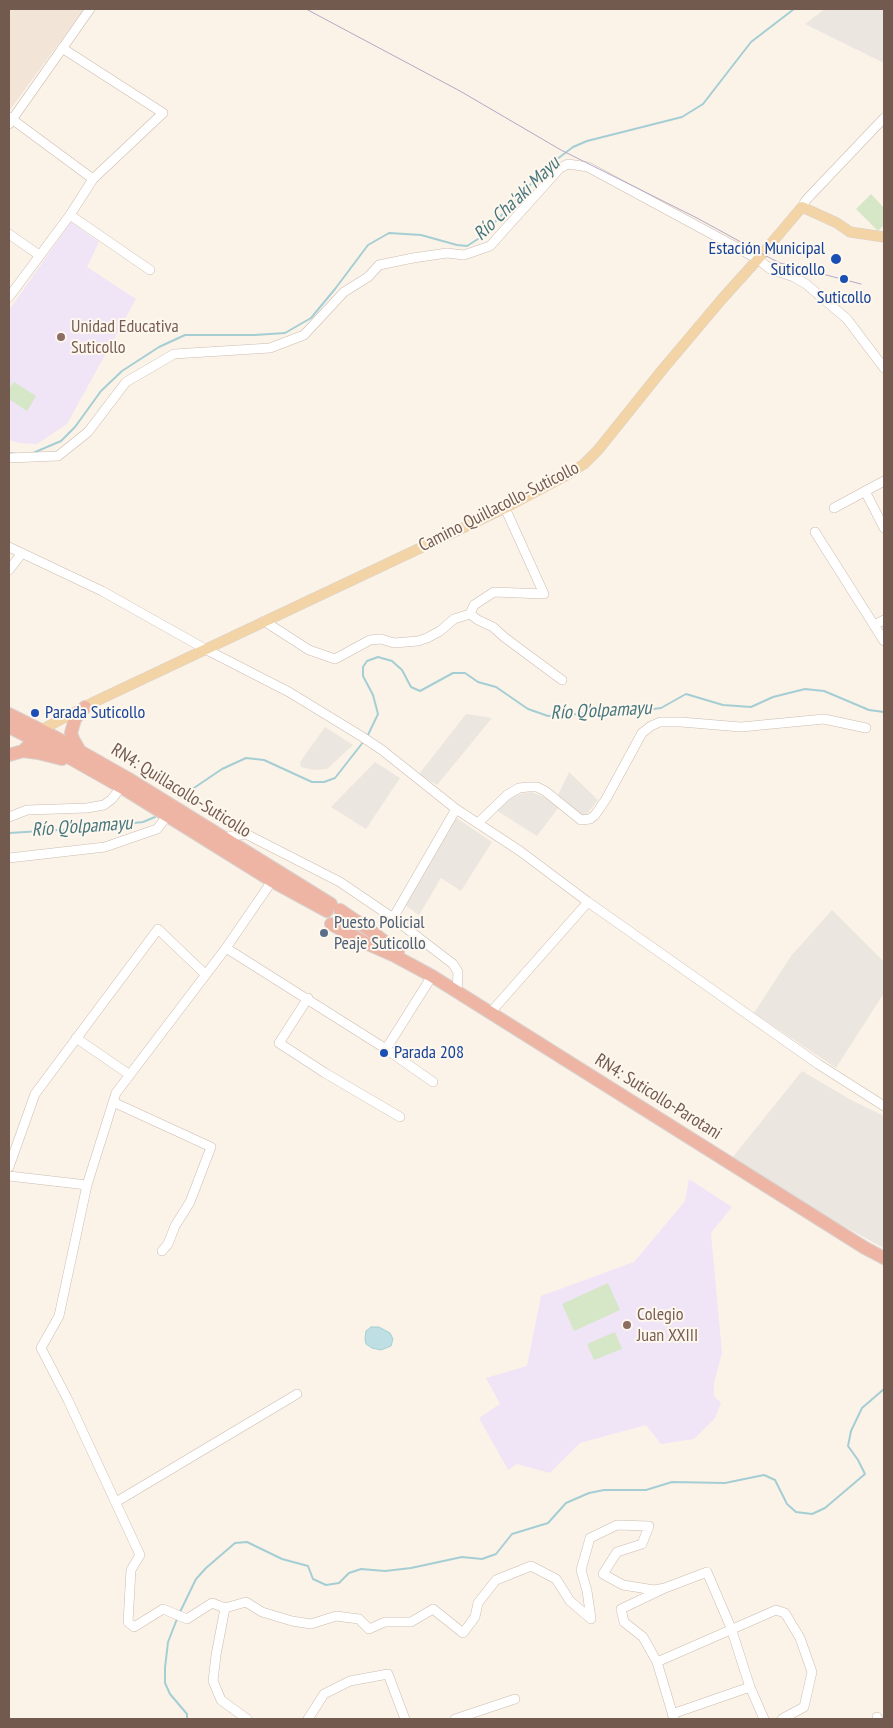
<!DOCTYPE html>
<html>
<head>
<meta charset="utf-8">
<style>
  body { margin:0 }
  #map { position:relative; width:893px; height:1728px; overflow:hidden; background:#fbf3e8; font-family:"PT Sans Narrow",sans-serif }
  canvas { display:block }
  .frame { position:absolute; inset:0; border:10px solid #735a4e; pointer-events:none }
</style>
</head>
<body>
<div id="map">
<canvas width="893" height="1728"></canvas>
<div class="frame"></div>
</div>
<script>
const ctx = document.querySelector('canvas').getContext('2d');
ctx.lineJoin = 'round';
function fill(path, color) { ctx.fillStyle = color; ctx.fill(path, 'evenodd'); }
const toPath = rows => new Path2D(rows.map(r => 'M' + r).join(''));
function stroke(path, color, width, dash) { ctx.strokeStyle = color; ctx.lineWidth = width; ctx.lineCap = dash ? 'butt' : 'round'; ctx.setLineDash(dash || []); ctx.stroke(path); }
function drawText(font, color, halo, rows, align = 'center') {
  ctx.font = font + ' "PT Sans Narrow",sans-serif'; ctx.lineWidth = 4; ctx.setLineDash([]); ctx.textBaseline = 'middle'; ctx.strokeStyle = halo; ctx.fillStyle = color; for (const [text, x, y, turn = 0] of rows) {
    ctx.save(); ctx.translate(x, y); ctx.rotate((+turn || 0) * Math.PI / 180); ctx.textAlign = isNaN(turn) ? turn : align; if (halo) ctx.strokeText(text, 0, 0); ctx.fillText(text, 0, 0); ctx.restore();
  }
}
const residential = toPath([
  [9,9,84,9,9,111]
]);
const industrial = toPath([
  [825,9,884,9,884,63,805,24],
  [466,714,492,718,437,785,419,774],
  [325,727,353,745,327,769,314,770,301,767,300,762],
  [375,762,400,778,366,829,331,807],
  [569,772,598,800,586,815,581,815,558,795],
  [531,792,542,796,559,807,537,836,496,810,515,795],
  [455,817,492,842,461,891,441,878,419,915,405,905],
  [832,910,884,962,884,993,836,1068,754,1013,791,956],
  [802,1071,851,1100,884,1116,884,1248,840,1224,732,1158]
]);
const education = toPath([
  [71,222,99,242,87,267,136,299,67,424,37,444,19,443,9,440,9,310],
  [689,1179,732,1207,711,1233,722,1353,714,1383,714,1396,721,1403,715,1418,694,1439,661,1444,646,1425,580,1443,550,1473,517,1464,508,1470,479,1418,500,1404,486,1378,527,1366,541,1296,634,1262,685,1201]
]);
const green = toPath([
  [871,194,884,208,884,225,878,231,856,209],
  [14,382,36,396,27,411,9,399,9,389],
  [608,1283,620,1310,574,1331,562,1304],
  [615,1332,622,1349,594,1360,587,1344]
]);
const water = toPath([
  [371,1327,379,1327,390,1333,393,1339,391,1346,381,1350,372,1348,366,1344,365,1339,366,1331,371,1327]
]);
const stream = toPath([
  [9,453,16,454],
  [33,453,61,441,75,427,101,391,122,371,159,347,185,335,255,335,285,333,311,318,335,289,368,245,389,233,421,235,457,245,467,246,481,237,548,166,573,147,587,141,682,117,703,104,751,42,794,9],
  [367,737,378,714,373,695,363,676,363,667,367,661,378,657,392,661,402,670,411,687,420,691,453,673,465,673,478,682,496,687,528,709,548,716,579,714,617,708,646,710,661,708,686,694,723,705,751,707,773,697,805,689,824,691,869,710,884,712],
  [185,794,222,769,246,758,264,760,312,782,324,782,335,778,364,741],
  [9,833,91,828,143,822,155,817],
  [180,1612,196,1579,206,1568,235,1543,247,1542,282,1559,308,1566,313,1579,326,1585,339,1583,349,1573,361,1569,385,1571,411,1568,462,1557,482,1559,496,1554,512,1534,548,1523,566,1503,589,1493,604,1490,646,1490,672,1482,725,1483,764,1475,775,1480,787,1504,796,1512,812,1514,825,1508,865,1474,858,1460,848,1446,851,1431,862,1408,884,1389],
  [177,1619,168,1642,165,1668,165,1683,170,1694,187,1714,187,1719]
]);
const minor = toPath([
  [9,117,93,179],
  [9,124,90,9],
  [802,207,806,200,884,118],
  [70,215,150,270],
  [9,234,39,255],
  [9,297,70,215,93,179,163,113,62,48],
  [9,458,58,456,88,432,126,382,174,354,270,348,304,335,344,292,368,277,379,265,413,258,447,253,464,255,490,246,560,168,568,164,588,167,758,259,770,269,794,277,806,284,847,319,884,368],
  [865,491,884,528],
  [834,508,884,481],
  [815,532,884,641],
  [9,547,102,591,207,650,289,692,361,736,382,750,456,809,520,851,588,902,818,1064,884,1106],
  [9,570,22,553],
  [470,614,478,620,493,627,504,637,562,680],
  [264,621,309,650,335,659,370,640,381,639,394,643,418,641,427,638,440,631,454,619,470,614,474,605,494,592,544,594,505,508],
  [874,625,884,620],
  [9,817,27,810,87,808,104,805,112,799,121,787],
  [478,823,507,795,519,788,528,787,537,787,545,791,581,820,590,819,595,815,606,799,642,733,651,726,660,722,681,722,741,727,824,719,866,728],
  [224,838,237,835,248,835,340,882,393,918,453,964,458,972,457,992],
  [9,858,105,847,157,829,168,815],
  [393,918,456,809],
  [226,948,386,1049,433,1082],
  [308,998,279,1043,325,1073,400,1117],
  [491,1012,588,902],
  [76,1038,130,1075],
  [386,1049,432,976],
  [113,1102,211,1147,190,1202,175,1226,168,1244,162,1251],
  [9,1167,35,1094,158,929,205,974],
  [9,1176,87,1185],
  [116,1502,297,1394],
  [225,1608,246,1602,262,1612,292,1621,311,1624,336,1616,359,1619,369,1629,385,1622,411,1622,433,1609,463,1633,475,1617,478,1603,496,1580,531,1566,556,1579,570,1601,591,1619,587,1591,581,1570,590,1538,617,1525,649,1526,642,1544,617,1552,603,1574,623,1585,654,1590,665,1588],
  [657,1662,776,1610,785,1613,800,1638,812,1672,804,1707,782,1719],
  [672,1714,750,1687],
  [877,1717,878,1719],
  [247,1719,221,1700,213,1681,216,1655,225,1608,212,1603,187,1619,163,1609,134,1627,128,1622,131,1570,140,1555,68,1400,41,1348,59,1316,87,1185,116,1093,226,948,272,881],
  [308,1719,324,1694,350,1681,388,1674,405,1719],
  [455,1719,515,1699],
  [674,1719,657,1662,643,1637,624,1622,621,1609,665,1588,707,1572,731,1628,750,1687,764,1719]
]);
const major = toPath([
  [38,735,41,730,92,703,505,508,567,475,584,464,598,450,663,369,722,299,758,259,802,207,837,223,850,232,884,237]
]);
const highway = toPath([
  [9,714,55,737,129,779,331,904],
  [9,727,68,757,121,787,272,881,327,911],
  [23,751,38,753,62,759],
  [80,751,73,739,71,733,75,719,85,707],
  [9,755,23,751,28,746],
  [340,910,371,931,398,952],
  [331,924,368,944,393,955,432,976,865,1248,884,1258]
]);
const tram = toPath([
  [306,9,460,91,561,150,697,218,770,258,780,263,861,284]
]);
const markers = [
  [836,259,6,"#1a4fb4"],
  [844,279,5,"#1a4fb4"],
  [61,337,5,"#8d6e63"],
  [35,713,5,"#1a4fb4"],
  [324,933,5,"#5c6f8a"],
  [384,1053,5,"#1a4fb4"],
  [627,1325,5,"#8d6e63"]
];
const transitNames = [
  ["Estación Municipal",825,249,"right"],
  ["Suticollo",825,270,"right"],
  ["Suticollo",844,298,"center"],
  ["Parada Suticollo",45,713],
  ["Parada 208",394,1053]
];
const educationNames = [
  ["Unidad Educativa",71,327],
  ["Suticollo",71,348],
  ["Colegio",637,1315],
  ["Juan XXIII",637,1336]
];
const streetNames = [
  ["Camino Quillacollo-Suticollo",499,507,-27],
  ["RN4: Quillacollo-Suticollo",181,791,32],
  ["RN4: Suticollo-Parotani",658,1097,32]
];
const serviceNames = [
  ["Puesto Policial",334,923],
  ["Peaje Suticollo",334,944]
];
const waterNames = [
  ["Río Cha'aki Mayu",517,199,-44],
  ["Río Q'olpamayu",601,711,-3],
  ["Río Q'olpamayu",82,827,-4]
];
fill(residential, '#f2e5d7');
fill(industrial, '#ece6e1');
fill(education, '#f0e4f7');
fill(green, '#d5e7c7');
fill(water, '#bedfe3');
stroke(water, '#a5ced4', 1);
stroke(stream, '#a5ced4', 2);
stroke(minor, '#ccbbaf', 10);
stroke(major, '#d8d1cd', 11);
stroke(highway, '#d8d1cd', 14);
stroke(minor, '#fff', 9);
stroke(major, '#f3d4a6', 10);
stroke(highway, '#efb5a4', 12);
stroke(tram, '#b5a7c4', 1);
for (const [x, y, r, color] of markers) { const dot = new Path2D(); dot.arc(x, y, r, 0, 2 * Math.PI); ctx.fillStyle = color; ctx.fill(dot); stroke(dot, '#fef7ee', 2); }
drawText('18px', '#164399', '#fef7ee', transitNames, 'left');
drawText('18px', '#785e54', '#fef7ee', educationNames, 'left');
drawText('18px', '#735a4e', '#fef7ee', streetNames);
drawText('18px', '#4e5e75', '#fef7ee', serviceNames, 'left');
drawText('italic 19px', '#46767d', '#fef7ee', waterNames);
</script>
</body>
</html>
